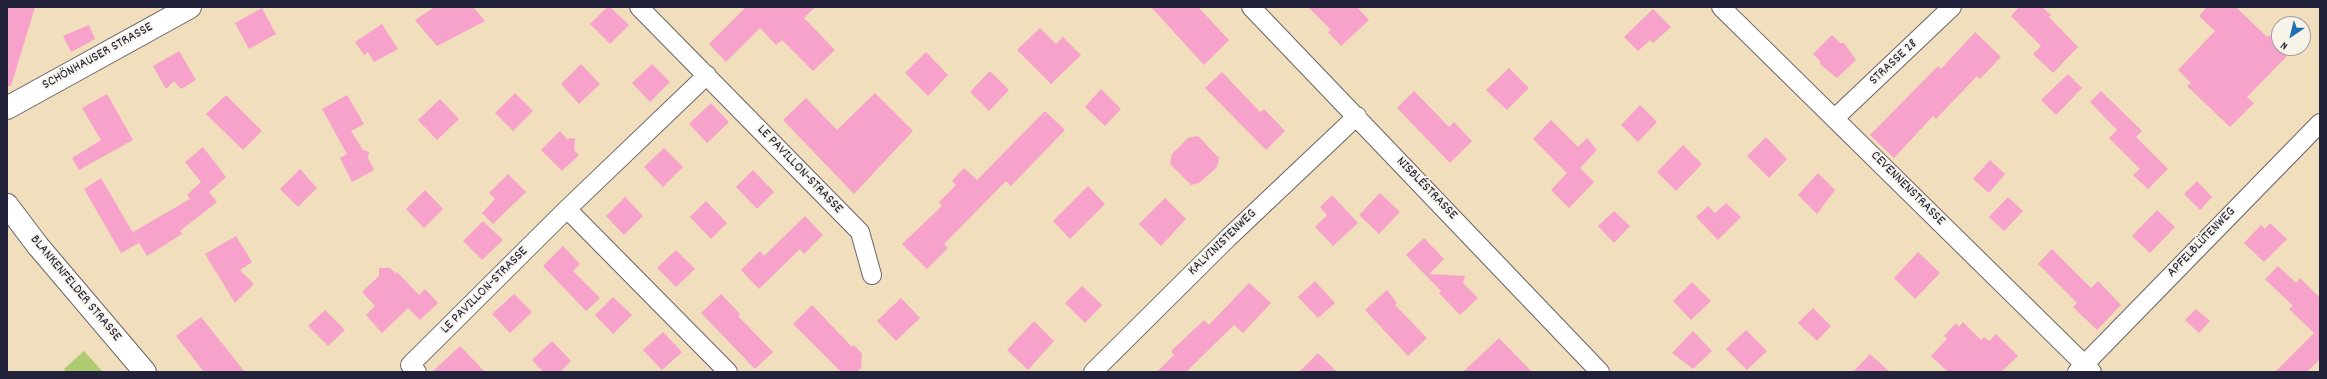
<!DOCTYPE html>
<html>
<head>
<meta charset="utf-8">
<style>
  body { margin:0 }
  #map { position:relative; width:2327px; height:379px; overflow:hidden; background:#f0debc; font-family:Dekko,sans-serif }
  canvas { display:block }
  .frame { position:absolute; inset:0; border:8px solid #22223b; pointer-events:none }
  .north { position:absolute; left:2271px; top:16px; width:40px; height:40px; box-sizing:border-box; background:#f7f3e8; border:1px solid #a29fa3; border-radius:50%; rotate:215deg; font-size:11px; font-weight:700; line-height:16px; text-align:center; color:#22223b }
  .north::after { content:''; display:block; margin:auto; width:14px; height:18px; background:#1f6fb2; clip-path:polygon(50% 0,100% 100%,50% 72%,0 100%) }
</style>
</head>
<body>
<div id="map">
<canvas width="2327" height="379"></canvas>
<div class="frame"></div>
<div class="north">N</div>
</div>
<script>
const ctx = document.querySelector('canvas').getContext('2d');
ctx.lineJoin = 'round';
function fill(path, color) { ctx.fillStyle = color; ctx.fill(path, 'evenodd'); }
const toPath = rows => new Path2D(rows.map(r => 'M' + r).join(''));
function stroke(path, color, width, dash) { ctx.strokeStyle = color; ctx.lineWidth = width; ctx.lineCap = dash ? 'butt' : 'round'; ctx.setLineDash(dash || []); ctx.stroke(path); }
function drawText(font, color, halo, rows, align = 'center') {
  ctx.font = font + ' Dekko,sans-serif'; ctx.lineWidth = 3.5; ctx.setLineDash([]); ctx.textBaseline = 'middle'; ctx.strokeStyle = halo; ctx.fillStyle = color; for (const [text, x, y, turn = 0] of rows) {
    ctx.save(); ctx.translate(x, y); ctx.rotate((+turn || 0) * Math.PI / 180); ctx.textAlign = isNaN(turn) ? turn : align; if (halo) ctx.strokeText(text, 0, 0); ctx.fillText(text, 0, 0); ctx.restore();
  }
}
const green = toPath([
  [84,351,103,372,66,372,64,369]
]);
const building = toPath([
  [7,7,35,7,11,86,7,86],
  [435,7,473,7,485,21,437,46,415,20],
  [607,7,610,7,629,25,610,44,590,24],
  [746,7,815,7,804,18,835,50,813,71,782,40,776,45,760,28,726,62,709,44],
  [1151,7,1198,7,1229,40,1204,65],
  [1308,7,1357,7,1369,20,1341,46,1328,32,1331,30],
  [2019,7,2042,7,2051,15,2049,17,2078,47,2053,73,2033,54,2041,46,2011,16],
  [2207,7,2236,7,2267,37,2269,35,2279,45,2279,48,2282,48,2289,54,2247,97,2254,103,2230,127,2187,86,2191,83,2178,70,2215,31,2199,16],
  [262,8,276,34,249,49,235,23],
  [1653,9,1671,27,1653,43,1650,40,1638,51,1624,37],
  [382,24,398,49,374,62,368,52,364,55,355,42],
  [89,25,95,39,71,52,63,36],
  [1040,28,1056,44,1063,37,1081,55,1051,84,1017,50],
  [1975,32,2001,57,1980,79,1977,76,1936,119,1933,116,1894,158,1870,135,1938,66,1941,69],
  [1832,35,1840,43,1844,43,1856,60,1837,78,1820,64,1820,61,1813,54],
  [179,51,196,80,181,89,174,81,166,89,153,66],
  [926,52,948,75,928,96,905,73],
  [581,64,600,84,579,104,561,84],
  [652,64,670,82,650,102,632,83],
  [1509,68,1529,88,1507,110,1486,90],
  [990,71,1009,90,989,111,970,92],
  [1222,72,1260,112,1264,109,1285,131,1266,150,1205,88],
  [2068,74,2082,88,2056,115,2041,100],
  [1101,89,1121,109,1105,126,1085,107],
  [1414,91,1449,127,1454,122,1472,141,1450,163,1397,108],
  [2101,91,2142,131,2136,137,2168,169,2148,189,2133,175,2140,169,2109,138,2117,130,2090,102],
  [515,93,533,111,513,131,495,113],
  [875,93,913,131,854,194,783,120,806,98,837,130],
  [107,94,133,140,79,170,72,158,101,140,82,108],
  [226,95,262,131,243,150,206,114],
  [347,95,364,124,351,131,363,150,369,152,368,158,374,170,352,182,340,158,347,154,322,109],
  [440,99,459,119,437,140,418,120],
  [711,103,729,122,707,143,689,124],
  [1640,105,1657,122,1638,142,1621,125],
  [1045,111,1065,130,1011,186,1006,181,944,244,948,248,927,269,902,244,942,206,939,202,956,185,952,181,964,168,977,180],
  [1551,120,1578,147,1587,138,1597,150,1580,168,1594,182,1569,208,1551,190,1567,173,1533,139],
  [560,131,567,139,575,138,574,150,579,155,562,171,541,150],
  [1198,136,1219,158,1217,167,1199,183,1191,185,1170,164,1172,154,1188,138],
  [1766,137,1787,159,1769,178,1747,156],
  [1683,145,1702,164,1676,191,1657,172],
  [203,147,226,177,209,192,217,202,180,231,182,234,147,256,133,232,190,199,187,195,201,182,185,162],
  [664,148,683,167,663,187,644,167],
  [1990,160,2005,174,1989,193,1973,179],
  [300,169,317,188,298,207,280,189],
  [753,170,774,192,757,209,736,187],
  [1818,173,1835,190,1817,214,1798,195],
  [508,174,526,192,493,224,482,213,495,199,489,193],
  [101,178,139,243,121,253,84,189],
  [2197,181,2212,197,2200,210,2184,194],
  [1088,186,1105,204,1070,239,1053,221],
  [425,190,443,209,424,228,406,209],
  [1380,193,1400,212,1379,234,1359,215],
  [1332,195,1358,223,1333,246,1315,227,1327,215,1320,207],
  [625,197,643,216,624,235,606,216],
  [2008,197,2023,211,2004,231,1989,217],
  [1165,198,1186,219,1161,246,1139,224],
  [706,201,727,223,711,239,690,217],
  [1726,203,1741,217,1718,240,1696,217,1708,206,1715,213],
  [2157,210,2175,227,2150,253,2132,236],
  [1614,211,1630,226,1614,243,1598,226],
  [805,216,823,235,804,254,800,249,759,289,741,270,760,251,764,256],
  [483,221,503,240,482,260,463,241],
  [2270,223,2287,239,2264,262,2244,243,2261,225,2265,229],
  [236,236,252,262,240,270,254,284,235,303,205,254],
  [1424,238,1444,259,1429,274,1465,276,1463,283,1478,298,1460,315,1439,293,1441,291,1406,255],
  [563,246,580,264,573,271,600,298,586,311,543,266],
  [2052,249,2091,288,2098,281,2121,305,2097,330,2073,307,2077,303,2038,264],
  [676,250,695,269,676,287,657,268],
  [1918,252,1940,273,1915,299,1894,278],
  [2278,266,2296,283,2300,278,2320,298,2320,359,2307,372,2275,372,2314,333,2289,309,2293,306,2265,279],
  [379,268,390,268,396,274,397,272,419,295,425,289,438,303,420,320,408,308,382,333,366,315,375,306,362,292,379,276],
  [1315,281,1335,303,1318,318,1298,297],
  [1692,282,1711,301,1691,320,1673,301],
  [1249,283,1271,303,1243,333,1234,325,1186,372,1157,372,1174,355,1171,351,1204,320,1209,325],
  [1082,286,1102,305,1085,323,1065,303],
  [1387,290,1397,303,1395,305,1427,338,1408,356,1365,310],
  [514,294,532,312,510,333,492,314],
  [721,294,740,314,738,316,773,352,755,369,701,313],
  [613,297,632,315,613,334,595,315],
  [901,298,920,318,896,341,877,321],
  [812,305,852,347,854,345,862,354,861,368,857,372,841,372,793,324],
  [1813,308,1831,326,1817,341,1798,323],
  [2196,309,2210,321,2199,333,2185,320],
  [325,310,345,330,328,346,308,326],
  [201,317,245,372,204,372,176,336],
  [1034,321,1054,341,1028,370,1007,350],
  [1963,322,1981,340,1984,337,1989,341,1996,334,2018,356,2001,372,1948,372,1931,356,1947,339,1944,336,1956,323,1959,327],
  [1746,330,1767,351,1747,370,1726,349],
  [1693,331,1712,351,1693,369,1672,353],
  [663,332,682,352,662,370,643,350],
  [1499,338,1532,372,1463,372],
  [552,341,571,361,560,372,543,372,532,360],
  [460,346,485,372,432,372],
  [1318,353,1337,372,1299,372],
  [1870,354,1890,372,1853,372]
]);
const minor = toPath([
  [639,7,860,232,872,275],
  [1251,7,1600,372],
  [1721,7,2092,372],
  [1835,118,1952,7],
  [567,209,728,372],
  [417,372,410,365,567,209,707,75],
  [1093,372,1228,238,1357,116],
  [2077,372,2320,123]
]);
const tertiary = toPath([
  [7,108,190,7],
  [7,205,38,246,145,372]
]);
const streetNames = [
  ["SCHÖNHAUSER STRASSE",98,57,-29],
  ["STRASSE 28",1894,63,-43],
  ["LE PAVILLON-STRASSE",799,170,46],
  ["NISBLÉSTRASSE",1426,189,46],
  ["CEVENNENSTRASSE",1907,189,45],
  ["KALVINISTENWEG",1223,243,-44],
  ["APFELBLÜTENWEG",2202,243,-46],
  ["BLANKENFELDER STRASSE",75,289,50],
  ["LE PAVILLON-STRASSE",485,291,-45]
];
fill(green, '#aecb72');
fill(building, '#f6a2ca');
stroke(minor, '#6a6468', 20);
stroke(tertiary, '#6a6468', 24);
stroke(minor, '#fff', 18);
stroke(tertiary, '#fff', 22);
drawText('14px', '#22223b', '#f7f3e8', streetNames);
</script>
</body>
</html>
